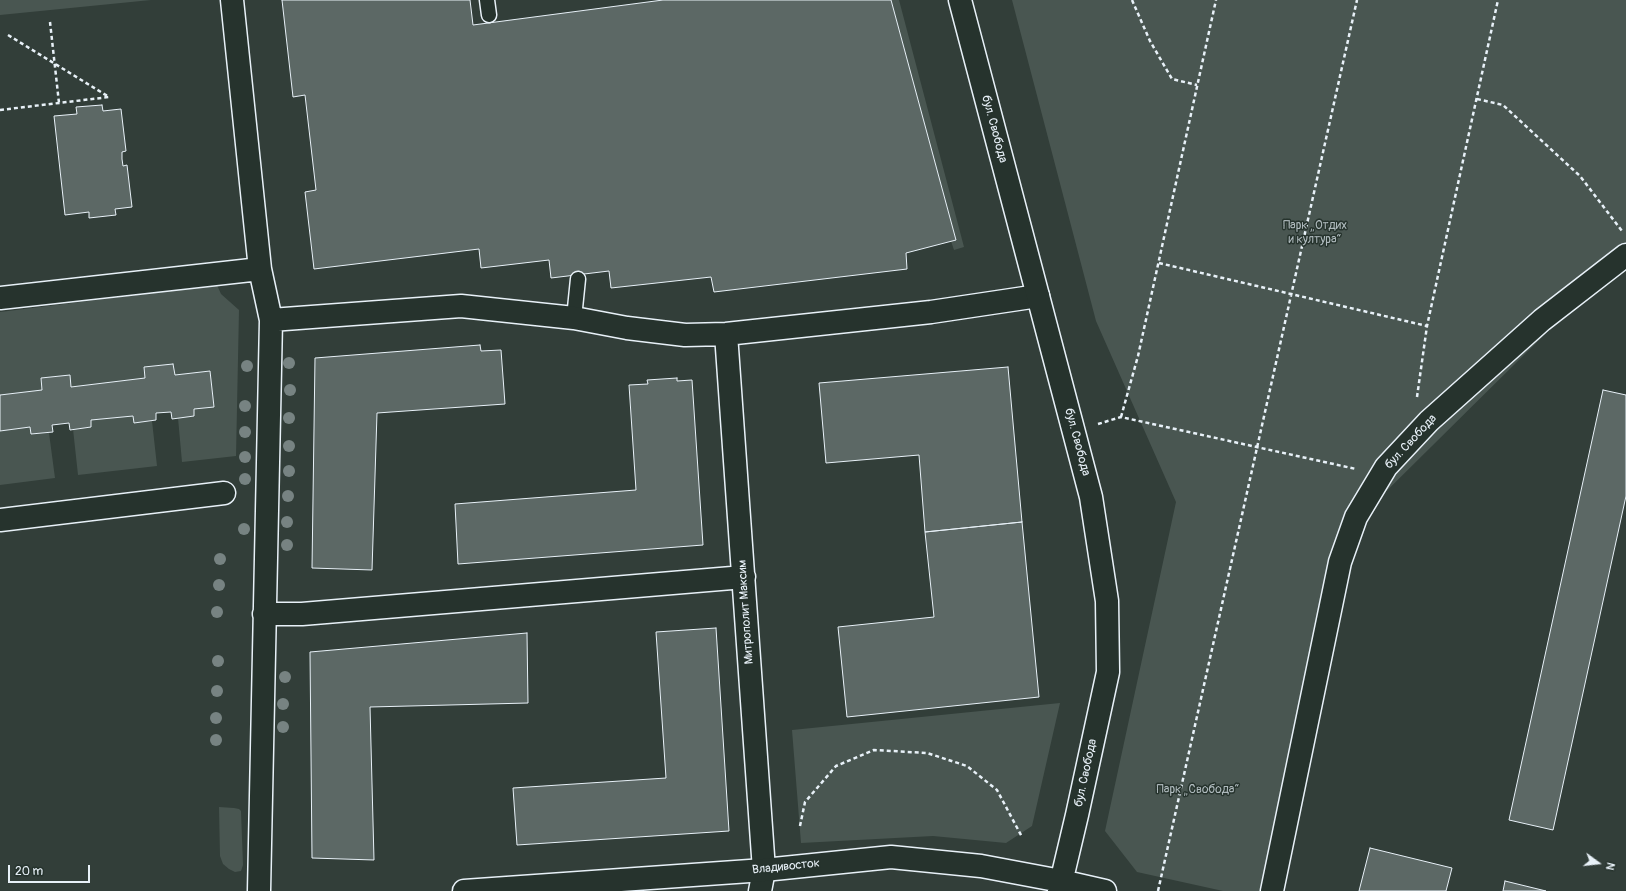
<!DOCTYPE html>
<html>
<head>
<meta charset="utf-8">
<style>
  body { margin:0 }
  #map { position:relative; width:1626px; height:891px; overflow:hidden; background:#323e39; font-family:Pangolin,sans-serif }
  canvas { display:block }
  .north { position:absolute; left:1578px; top:843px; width:40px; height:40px; -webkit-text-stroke:3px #26332d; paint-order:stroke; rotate:105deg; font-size:11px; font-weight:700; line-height:16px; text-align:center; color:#e8f1f8 }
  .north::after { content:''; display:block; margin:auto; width:14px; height:18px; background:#e8f1f8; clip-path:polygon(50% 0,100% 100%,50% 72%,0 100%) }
  .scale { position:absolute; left:8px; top:865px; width:82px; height:18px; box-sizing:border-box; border:2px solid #e8f1f8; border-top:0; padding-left:5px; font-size:12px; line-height:14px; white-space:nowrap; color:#e8f1f8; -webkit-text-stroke:3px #26332d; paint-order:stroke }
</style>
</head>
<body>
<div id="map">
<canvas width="1626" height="891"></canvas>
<div class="north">N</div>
<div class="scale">20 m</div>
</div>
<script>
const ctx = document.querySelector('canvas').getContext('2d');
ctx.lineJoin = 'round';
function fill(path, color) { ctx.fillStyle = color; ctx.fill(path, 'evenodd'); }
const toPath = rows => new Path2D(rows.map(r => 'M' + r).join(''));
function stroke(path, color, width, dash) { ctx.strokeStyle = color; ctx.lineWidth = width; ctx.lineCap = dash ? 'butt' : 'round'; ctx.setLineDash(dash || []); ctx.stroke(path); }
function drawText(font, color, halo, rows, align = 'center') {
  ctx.font = font + ' Pangolin,sans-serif'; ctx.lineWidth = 3; ctx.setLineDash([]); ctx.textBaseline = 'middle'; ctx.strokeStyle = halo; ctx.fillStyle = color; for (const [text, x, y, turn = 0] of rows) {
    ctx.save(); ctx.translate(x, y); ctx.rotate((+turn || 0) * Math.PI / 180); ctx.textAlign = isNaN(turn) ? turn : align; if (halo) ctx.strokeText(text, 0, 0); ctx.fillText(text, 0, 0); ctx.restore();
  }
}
const green = toPath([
  [0,0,151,0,0,15],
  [891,0,899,0,964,247,954,250,951,241,956,240],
  [1012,0,1626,0,1626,254,1335,542,1260,891,1223,891,1137,872,1105,831,1176,502,1096,321],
  [217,285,221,294,239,310,236,456,182,462,178,418,194,416,194,409,214,407,210,371,175,375,173,364,144,367,145,378,71,387,70,375,41,378,42,390,0,395,0,312],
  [133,416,134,423,152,421,157,466,78,475,73,429,91,427,91,420],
  [30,427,32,434,49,433,55,478,0,485,0,431],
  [1060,703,1032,826,1006,843,933,836,801,843,792,730],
  [219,807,234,808,239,809,241,811,243,865,241,871,235,872,229,869,223,864,220,856]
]);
const building = toPath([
  [282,0,470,0,473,25,663,0,891,0,956,240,906,253,907,269,714,292,711,277,611,288,609,271,551,278,549,260,481,268,479,249,314,269,305,192,316,190,305,95,293,97,282,0],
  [102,105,103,111,121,109,126,151,122,152,122,159,123,166,127,165,132,207,115,209,116,215,89,218,89,212,65,215,54,116,77,114,76,107,102,105],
  [480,345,481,351,501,350,505,404,377,413,372,570,312,568,315,358,480,345],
  [173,364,175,375,210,371,214,407,194,409,194,416,172,419,171,412,156,413,156,420,134,423,133,416,91,420,91,427,70,430,69,423,52,425,53,432,31,434,30,427,0,431,0,395,42,390,41,378,70,375,71,387,145,378,144,367,173,364],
  [1008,367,1022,522,925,532,919,455,826,463,819,383,1008,367],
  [677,378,677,381,692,380,703,545,458,564,455,504,636,490,629,385,648,384,647,380,677,378],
  [1603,390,1626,395,1626,496,1553,830,1509,820,1603,390],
  [1022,522,1039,697,847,717,838,627,934,617,925,532,1022,522],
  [716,628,729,831,517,845,513,788,666,778,656,632,716,628],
  [527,633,528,703,370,707,374,860,312,858,310,652,527,633],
  [1370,848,1452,868,1446,891,1359,891,1370,848],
  [1505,881,1546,891,1503,891,1505,881]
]);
const path = toPath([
  [1132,0,1150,41,1172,79,1197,85],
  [50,22,59,103],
  [8,35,109,97],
  [1477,99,1503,105,1580,176,1622,231],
  [0,110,109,97],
  [1159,263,1427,326],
  [1417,397,1427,326,1498,0],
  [1121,417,1138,356,1216,0],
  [1098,424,1121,417,1356,469],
  [800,826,805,802,836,766,874,750,927,753,967,766,997,790,1022,837],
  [1158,891,1357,0]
]);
const service = toPath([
  [487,0,489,15],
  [574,318,578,279]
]);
const minor = toPath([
  [232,0,260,269,271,320,259,891],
  [0,298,260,269],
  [271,320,461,306,574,318,627,328,685,335,726,334,931,312,1038,296],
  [726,334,764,870,760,891],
  [0,520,224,493],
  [264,614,302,614,744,577],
  [1272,891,1340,562,1356,517,1386,467,1429,421,1542,320,1626,255]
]);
const tertiary = toPath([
  [960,0,1091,497,1107,601,1108,672,1077,815,1059,891],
  [464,891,764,870,891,857,981,866,1061,881,1105,891]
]);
const trees = [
  [289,363],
  [247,366],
  [290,390],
  [245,406],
  [289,418],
  [245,432],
  [289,446],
  [245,457],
  [289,471],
  [245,479],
  [288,496],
  [287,522],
  [244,529],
  [287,545],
  [220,559],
  [219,585],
  [217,612],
  [218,661],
  [285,677],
  [217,691],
  [283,704],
  [216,718],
  [283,727],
  [216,740]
];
const streetNames = [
  ["бул. Свобода",994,129,75],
  ["бул. Свобода",1077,442,75],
  ["бул. Свобода",1411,442,-47],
  ["Митрополит Максим",746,612,-94],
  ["бул. Свобода",1086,773,-78],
  ["Владивосток",786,867,-6]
];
const parkNames = [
  ["Парк „Отдих",1315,226],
  ["и култура“",1315,240],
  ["Парк „Свобода“",1198,790]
];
fill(green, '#495651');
fill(building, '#5c6865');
stroke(building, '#e8f1f8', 1);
stroke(service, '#e8f1f8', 17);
stroke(minor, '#e8f1f8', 25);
stroke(tertiary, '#e8f1f8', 25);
stroke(path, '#e8f1f8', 2.5, [4, 3]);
stroke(service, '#26332d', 14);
stroke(minor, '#26332d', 22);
stroke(tertiary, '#26332d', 22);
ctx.fillStyle = '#778382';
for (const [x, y] of trees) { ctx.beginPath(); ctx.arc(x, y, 6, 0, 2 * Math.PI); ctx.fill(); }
drawText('12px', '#e8f1f8', '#26332d', streetNames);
drawText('12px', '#b0bbbe', '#26332d', parkNames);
</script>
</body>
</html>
